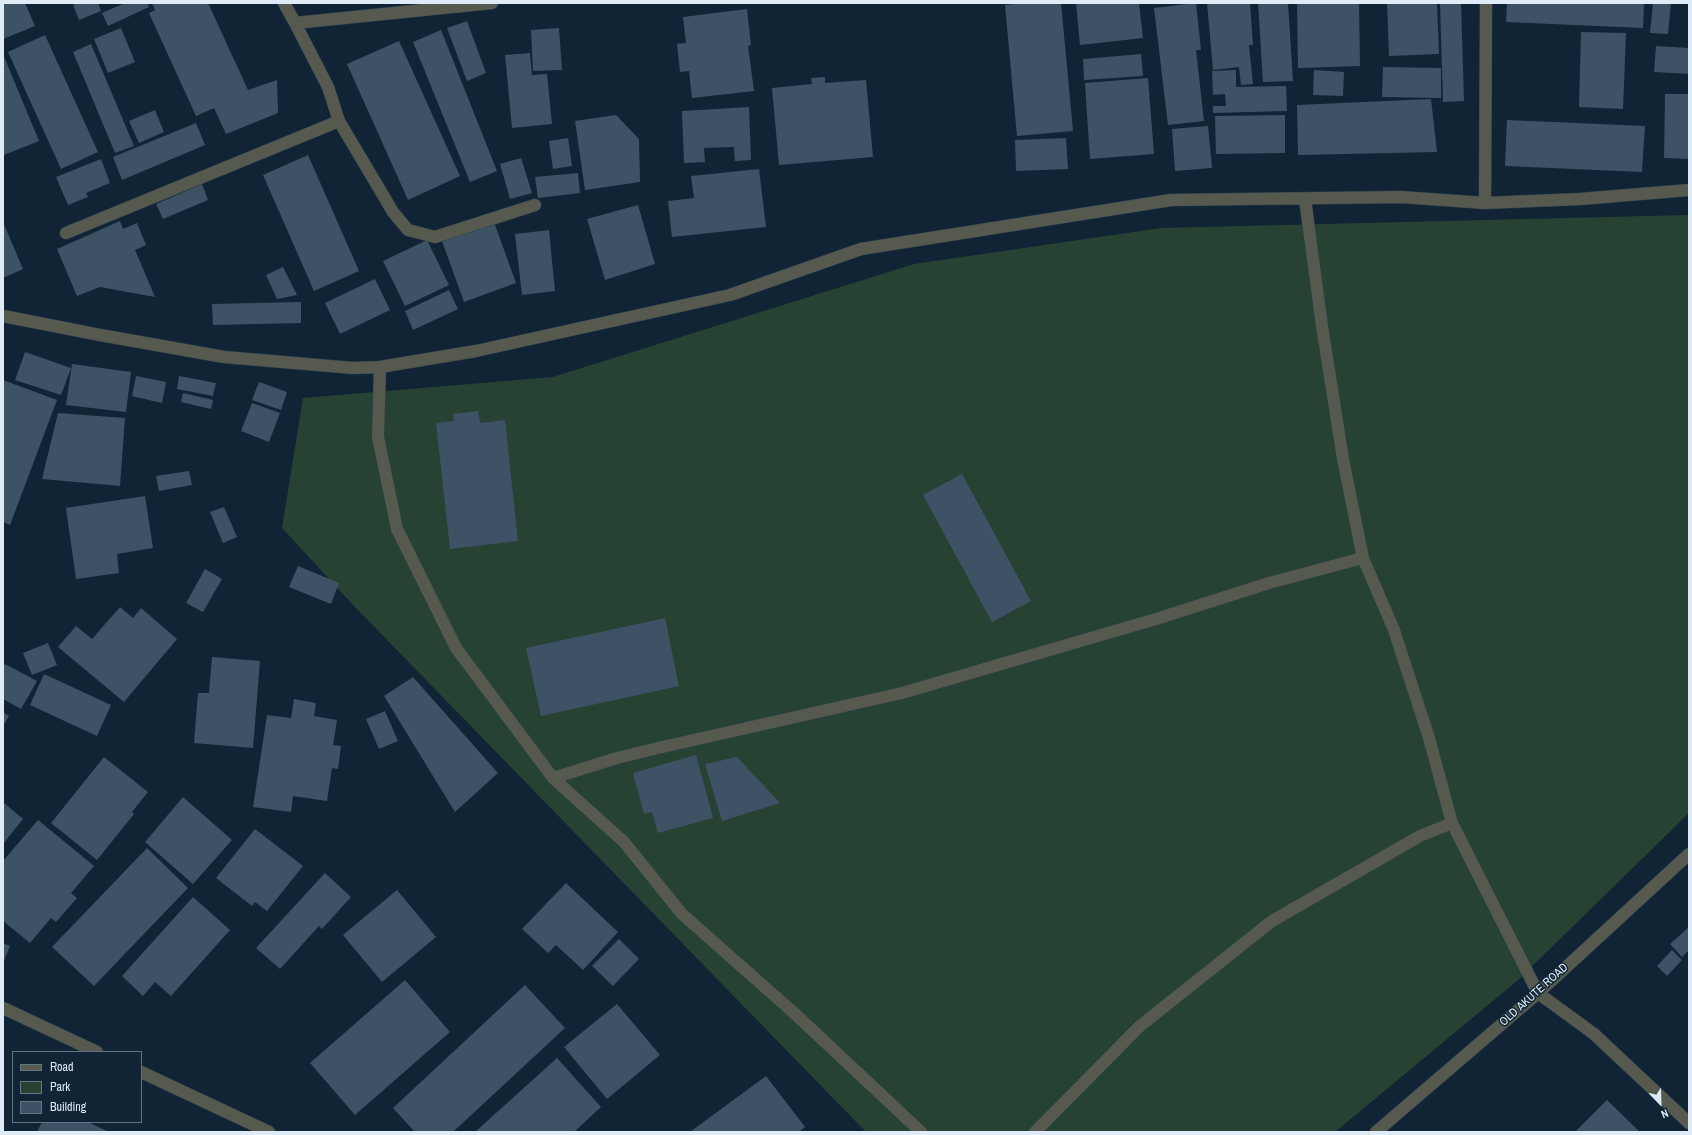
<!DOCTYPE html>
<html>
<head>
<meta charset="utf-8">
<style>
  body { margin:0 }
  #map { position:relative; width:1692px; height:1135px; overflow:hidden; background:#102435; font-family:"Archivo Narrow",sans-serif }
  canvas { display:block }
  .frame { position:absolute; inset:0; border:4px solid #dfecf7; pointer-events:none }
  .legend { position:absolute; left:12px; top:1051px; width:130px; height:72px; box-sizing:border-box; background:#102435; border:1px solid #637483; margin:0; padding:5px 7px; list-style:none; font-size:12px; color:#dfecf7 }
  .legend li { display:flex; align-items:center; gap:8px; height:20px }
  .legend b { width:20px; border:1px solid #637483 }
  .north { position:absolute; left:1640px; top:1083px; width:40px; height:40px; -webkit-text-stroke:3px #102435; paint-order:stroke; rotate:157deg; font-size:11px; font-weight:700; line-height:16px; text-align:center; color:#dfecf7 }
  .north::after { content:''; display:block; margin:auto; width:14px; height:18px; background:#dfecf7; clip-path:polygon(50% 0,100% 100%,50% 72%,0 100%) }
</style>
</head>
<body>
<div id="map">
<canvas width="1692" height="1135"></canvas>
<div class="frame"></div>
<ul class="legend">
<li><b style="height:5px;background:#56594e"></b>Road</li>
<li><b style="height:11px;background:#264232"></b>Park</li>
<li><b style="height:11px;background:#3d5265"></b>Building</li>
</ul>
<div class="north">N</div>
</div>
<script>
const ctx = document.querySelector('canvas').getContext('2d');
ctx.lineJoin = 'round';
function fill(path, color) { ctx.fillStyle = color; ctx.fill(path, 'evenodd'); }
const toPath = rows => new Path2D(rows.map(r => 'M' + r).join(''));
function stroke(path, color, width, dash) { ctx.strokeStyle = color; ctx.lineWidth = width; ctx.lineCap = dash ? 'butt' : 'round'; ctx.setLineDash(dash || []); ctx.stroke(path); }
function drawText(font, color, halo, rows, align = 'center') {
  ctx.font = font + ' "Archivo Narrow",sans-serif'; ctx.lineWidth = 3; ctx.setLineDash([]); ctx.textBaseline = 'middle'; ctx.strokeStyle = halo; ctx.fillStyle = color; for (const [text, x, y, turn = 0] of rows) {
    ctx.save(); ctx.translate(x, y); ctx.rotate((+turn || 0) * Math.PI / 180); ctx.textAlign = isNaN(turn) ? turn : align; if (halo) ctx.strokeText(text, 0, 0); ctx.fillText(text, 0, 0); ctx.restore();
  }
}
const green = toPath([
  [1689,215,1689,813,1517,981,1335,1132,866,1132,354,606,282,528,303,398,553,377,914,264,1161,228]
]);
const building = toPath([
  [3,3,25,3,35,26,3,39],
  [77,3,98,3,101,11,79,20,73,5],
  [125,3,147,3,149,7,108,26,102,13],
  [152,3,208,3,248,90,277,80,278,113,226,134,214,108,196,116,149,13,155,10],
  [1022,3,1061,3,1073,131,1017,136,1005,5],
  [1076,3,1139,3,1143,38,1080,45],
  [1196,3,1201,50,1196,50,1204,121,1168,125,1154,8],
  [1207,3,1250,3,1253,45,1249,45,1253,84,1241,85,1239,67,1213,70],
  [1258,3,1288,3,1293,81,1263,82],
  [1297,3,1359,3,1360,66,1298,68],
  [1387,3,1437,3,1439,54,1389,56],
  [1440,3,1461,3,1464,101,1443,102],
  [1507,3,1644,3,1643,28,1506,22],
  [1653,3,1671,3,1668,34,1650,33],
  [747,9,751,45,748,46,754,91,692,98,689,71,680,72,677,44,686,43,683,17],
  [467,21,486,73,467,81,447,28],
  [121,28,135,62,108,73,94,39],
  [559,28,562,70,533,71,531,30],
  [441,30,497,171,470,182,413,42],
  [1581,32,1626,33,1623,109,1579,107],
  [45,35,98,152,61,169,8,52],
  [399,41,460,176,408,200,347,64],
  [91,44,134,146,115,153,73,52],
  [1656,46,1689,48,1689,74,1654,72],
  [530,53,532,75,547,74,552,124,512,128,505,55],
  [3,54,39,141,4,155,3,152],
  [1141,54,1143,76,1084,80,1083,59],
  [1383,67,1441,68,1441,98,1382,97],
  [1236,70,1236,87,1286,86,1287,111,1213,113,1213,106,1226,106,1225,94,1213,95,1212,71],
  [1314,70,1344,72,1343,96,1313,95],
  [825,77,825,83,866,80,873,157,779,165,772,88,812,84,811,78],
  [1148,78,1154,154,1090,159,1085,83],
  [1665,94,1689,94,1689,159,1664,158],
  [1431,99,1437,152,1298,155,1297,105],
  [749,107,751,160,735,161,734,147,704,148,705,162,684,163,682,111],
  [155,110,164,132,139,143,129,121],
  [616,115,639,139,640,182,585,190,575,121],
  [1285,115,1285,153,1216,154,1215,116],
  [1507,120,1645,126,1642,172,1505,166],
  [196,123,205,145,122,180,113,157],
  [1208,126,1212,168,1175,171,1172,129],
  [568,138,572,166,553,169,549,141],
  [1066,138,1068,169,1016,171,1015,140],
  [308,155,359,271,314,291,263,175],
  [521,158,532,193,510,199,500,164],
  [101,159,110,183,86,193,88,197,68,205,56,177],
  [759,169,766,227,672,237,668,201,694,198,691,176],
  [578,173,580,193,538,198,535,177],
  [202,184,208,200,163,219,156,204],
  [638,205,655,264,605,280,587,219],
  [120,221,123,229,137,223,146,245,135,250,155,297,100,287,77,296,57,249],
  [3,222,23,269,3,278],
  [494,222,516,283,464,302,442,241],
  [549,230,555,291,522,295,515,234],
  [427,240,449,285,405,306,383,261],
  [283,267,297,295,277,299,266,275],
  [375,279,390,310,340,334,325,303],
  [449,290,458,309,413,330,405,311],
  [301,302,301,323,213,325,212,304],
  [25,352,71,368,61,395,15,380],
  [72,364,131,372,126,412,66,405],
  [136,376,166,382,162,403,132,396],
  [179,376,216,383,213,396,177,389],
  [3,380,57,400,10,525,3,522],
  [259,382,287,392,281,410,252,400],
  [183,393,213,400,211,409,181,402],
  [252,403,280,413,269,442,241,431],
  [478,411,480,423,505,420,518,541,450,549,436,423,454,421,453,414],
  [58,413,125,418,120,486,42,479],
  [189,471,192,485,159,491,156,476],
  [962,474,1031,601,992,622,923,495],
  [145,496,153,548,117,554,119,573,76,579,66,508],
  [224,507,237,537,223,543,210,512],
  [298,566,339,583,331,604,289,587],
  [205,569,222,579,203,612,186,603],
  [120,607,133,618,141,608,177,639,124,702,58,647,76,626,92,639],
  [665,618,679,686,541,716,526,648],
  [48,643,57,665,32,675,23,653],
  [212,657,260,661,253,748,194,743,198,693,209,693],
  [5,664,37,681,21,709,3,699,3,667],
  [44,674,111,705,97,736,30,705],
  [413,677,498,773,455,812,384,696],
  [294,699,316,703,314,716,337,720,333,745,341,746,338,769,332,768,327,801,293,796,291,812,253,807,267,715,291,718],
  [385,711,398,741,379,749,366,719],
  [3,712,9,716,3,726],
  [696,755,713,818,658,833,652,812,644,814,633,773],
  [104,757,148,792,132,812,134,814,97,860,51,823],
  [737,757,780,803,722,821,705,764],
  [183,797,232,840,193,884,145,842],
  [3,802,23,819,3,844],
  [38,820,94,866,71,893,77,898,56,922,51,918,30,943,3,921,3,861],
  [255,829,303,866,267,911,255,902,252,906,216,878],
  [147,848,188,888,94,986,52,947],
  [325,873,351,897,322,929,319,926,280,969,256,948],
  [566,883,618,932,583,970,556,945,548,953,522,929],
  [397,890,436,937,382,982,343,935],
  [193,897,230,930,171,996,155,982,143,996,122,976],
  [1689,927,1689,950,1682,957,1670,944],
  [619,939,639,959,613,986,592,966],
  [3,943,10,946,3,963],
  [1672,950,1682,960,1667,976,1657,966],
  [405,980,450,1032,355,1115,310,1063],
  [525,985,565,1028,453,1132,415,1132,393,1108],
  [617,1004,660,1055,607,1099,564,1047],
  [557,1058,601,1107,574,1132,475,1132],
  [766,1076,805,1127,799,1132,690,1132],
  [1607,1100,1640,1132,1575,1132],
  [42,1122,88,1122,109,1132,37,1132]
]);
const street = toPath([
  [295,23,492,3],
  [339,121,393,212,408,230,435,237,535,205],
  [1485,203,1486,3],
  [66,233,339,121,328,87,295,23,284,3],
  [3,316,100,335,224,357,353,368,380,367,476,351,730,295,861,249,1171,200,1401,197,1485,203,1580,199,1689,190],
  [380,367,378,437,397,529,456,648,553,778,624,842,682,914,793,1012,921,1132],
  [553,778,617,758,658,748,902,693,1156,619,1269,583,1363,558],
  [1452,823,1538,993,1594,1034,1689,1123],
  [3,1008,97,1052],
  [141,1072,269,1132],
  [1035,1132,1140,1026,1272,921,1420,836,1452,823,1429,738,1394,630,1363,558,1343,459,1322,326,1305,199],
  [1376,1132,1538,993,1689,854]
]);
const streetNames = [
  ["OLD AKUTE ROAD",1534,995,-42]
];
fill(green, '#264232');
fill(building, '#3d5265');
stroke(street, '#2d4050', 13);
stroke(street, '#56594e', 12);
drawText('12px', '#dfecf7', '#102435', streetNames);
</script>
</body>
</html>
